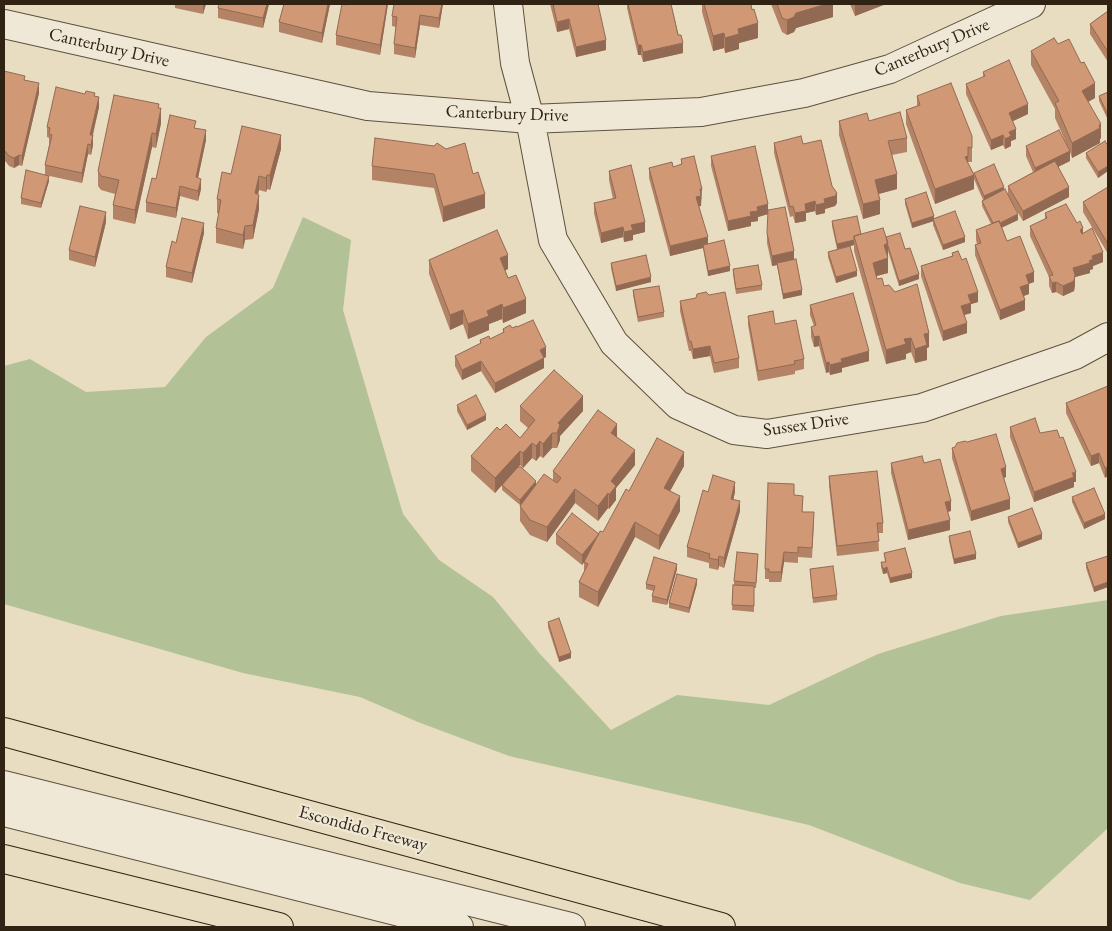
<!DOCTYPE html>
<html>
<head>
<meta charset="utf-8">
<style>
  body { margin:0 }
  #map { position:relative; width:1112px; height:931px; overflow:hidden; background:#e8dcc1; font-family:"EB Garamond",serif }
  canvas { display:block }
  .frame { position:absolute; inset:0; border:5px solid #302313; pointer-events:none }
</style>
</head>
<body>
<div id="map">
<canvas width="1112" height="931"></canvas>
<div class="frame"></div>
</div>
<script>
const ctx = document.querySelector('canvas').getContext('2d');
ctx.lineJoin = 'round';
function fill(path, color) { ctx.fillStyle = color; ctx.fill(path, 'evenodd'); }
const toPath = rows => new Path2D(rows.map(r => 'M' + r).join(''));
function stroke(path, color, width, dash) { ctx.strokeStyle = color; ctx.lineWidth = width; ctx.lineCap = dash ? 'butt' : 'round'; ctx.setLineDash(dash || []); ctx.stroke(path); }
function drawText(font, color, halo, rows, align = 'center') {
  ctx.font = font + ' "EB Garamond",serif'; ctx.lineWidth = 4.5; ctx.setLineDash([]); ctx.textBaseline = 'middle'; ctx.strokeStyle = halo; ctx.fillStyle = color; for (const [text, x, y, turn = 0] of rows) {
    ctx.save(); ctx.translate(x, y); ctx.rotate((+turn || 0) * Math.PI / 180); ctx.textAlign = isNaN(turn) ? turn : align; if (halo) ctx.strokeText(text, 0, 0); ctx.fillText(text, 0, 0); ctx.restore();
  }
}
const green = toPath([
  [303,217,351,240,343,310,403,514,439,560,493,597,540,654,611,730,677,695,769,705,878,654,1001,616,1108,600,1108,828,1030,900,960,883,809,825,509,756,418,722,360,697,243,673,4,604,4,366,30,359,86,392,165,387,206,337,273,288]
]);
const minor = toPath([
  [508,4,515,63,530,119,553,240,614,343,678,405,734,430,767,434,922,408,1075,355,1108,337],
  [4,24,368,106,530,119,701,112,804,93,890,69,1031,4],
  [4,785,571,927],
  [4,812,459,927]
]);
const highway = toPath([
  [4,732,721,927],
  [4,859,279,927]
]);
const wall = toPath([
  [175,4,206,4,203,14,175,8],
  [269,4,263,28,218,18,218,8],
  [284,4,330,4,322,43,279,32,279,22],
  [388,4,380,55,336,45,336,35,347,5],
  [443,4,439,28,420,25,415,58,394,54,394,44,396,27,392,26,392,16],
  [550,4,598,4,606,50,576,57,569,29,557,32],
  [627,4,671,4,683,53,643,62,641,55,638,55,627,8],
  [702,4,751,4,758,38,739,43,739,49,725,53,724,48,713,51,702,12],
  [771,4,833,4,833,17,796,28,794,32,787,35,782,32],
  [850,4,886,4,855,16],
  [1108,11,1108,62,1090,34,1090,24],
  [1058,44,1095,98,1088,102,1101,138,1100,139,1100,143,1072,158,1070,152,1070,161,1058,167,1069,197,1023,221,1012,203,1018,220,1002,227,1007,241,1034,282,1029,283,1029,294,1024,296,1025,310,1000,320,975,255,975,245,977,244,976,240,976,230,991,224,982,206,982,201,983,200,974,179,974,189,935,204,906,124,906,110,917,106,917,96,972,148,972,162,968,162,968,163,974,174,1004,190,1008,194,1008,186,1033,172,1026,156,1026,146,1067,145,1055,118,1055,109,1031,65,1031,51],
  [4,71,25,80,39,93,22,166,19,165,14,168,9,166,6,162,4,161],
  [983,72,1028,114,1013,121,1016,139,1011,141,1011,146,1005,149,1003,145,991,150,966,94,966,84,983,77],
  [1108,92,1108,120,1099,101,1099,96],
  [95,96,99,107,93,135,93,145,91,155,88,154,82,183,45,175,45,165,49,145,49,138,47,137,47,127],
  [159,108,161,123,156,148,152,147,135,224,113,219,113,205,115,194,101,190,98,186,98,171],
  [839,121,869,121,907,138,907,152,892,155,897,189,878,194,880,214,863,219,839,135],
  [196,128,206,140,198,178,201,189,198,201,180,196,176,218,146,212,146,202,156,179],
  [774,143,803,144,832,186,837,203,835,206,825,209,825,213,816,215,815,211,806,213,806,221,795,223,793,216,790,217,774,153],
  [1108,146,1108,171,1098,178,1086,158,1086,153],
  [281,149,270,190,267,189,266,192,259,190,258,194,259,209,253,239,245,240,243,249,216,243,216,228,219,214,217,213,217,199],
  [711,156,768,214,758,217,758,221,751,222,751,226,728,231,711,166],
  [681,159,702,199,701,199,701,206,699,206,708,244,730,271,708,276,703,248,670,256,649,178,649,168,673,167,681,165],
  [372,166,473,174,485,208,443,222,434,188,372,180],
  [609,171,645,232,633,235,633,240,624,242,623,237,601,243,594,213,594,203,613,199,609,180],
  [49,181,41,208,21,204,21,198],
  [1108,187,1108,254,1083,212,1083,202],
  [905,199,934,219,965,242,943,250,933,225,933,221,912,228,905,204],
  [1045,213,1083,233,1103,262,1093,266,1093,269,1090,270,1090,273,1075,277,1075,285,1074,291,1063,296,1056,292,1052,293,1049,286,1049,277,1030,236,1030,226,1045,220],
  [832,221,861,234,886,237,905,249,919,279,899,286,888,251,888,273,876,276,877,279,884,286,929,347,927,348,927,360,915,363,911,352,906,354,906,359,886,364,854,251,854,245,850,246,857,276,836,283,828,257,828,252,843,248,837,249,832,226],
  [106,222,95,267,69,260,69,250],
  [204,233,192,283,166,277,166,267,176,243],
  [767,233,794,259,802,295,783,299,777,265,772,266,767,243],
  [952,253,978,302,971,304,971,313,964,315,967,333,943,341,921,276,921,266,952,256],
  [429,260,508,269,505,270,508,278,526,313,503,323,502,319,489,324,489,330,468,339,463,324,450,330,429,274],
  [611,263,651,282,616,291,611,268],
  [733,269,762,285,762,290,736,294,733,274],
  [633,290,664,312,664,317,638,322,633,295],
  [680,301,739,358,739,368,714,373,710,356,693,359,691,351,689,351,680,311],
  [810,305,869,361,842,368,842,372,830,375,829,372,826,373,819,346,814,347,811,337,811,327,814,326,810,315],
  [748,316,775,324,804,359,804,369,795,371,795,374,758,381,748,325],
  [517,327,546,357,544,358,544,368,495,393,481,371,462,380,455,366,455,356,480,344,480,340,490,339,503,333,503,329],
  [1108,386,1105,478,1099,463,1091,466,1066,413,1066,403],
  [457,405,486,420,467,430,457,411],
  [520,406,583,411,560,436,560,440,557,448,552,448,543,458,540,456,536,461,532,458,523,468,520,465,518,467,536,485,553,480,553,471,617,437,635,465,616,488,616,500,609,509,608,508,598,521,575,503,547,542,530,535,520,521,520,505,502,490,502,485,517,468,495,493,471,471,471,456,500,430,520,438,528,428,520,421],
  [1010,427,1040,433,1076,482,1074,482,1074,487,1034,502,1010,437],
  [952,448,1006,477,1004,478,1010,509,971,521,952,458],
  [891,463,924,463,951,511,948,512,950,530,908,540,891,473],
  [684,466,670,491,680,511,659,550,635,537,598,607,579,597,579,582,584,572,584,562,582,565,556,544,556,534,599,534,603,532,629,491],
  [829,476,883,523,883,533,878,533,879,551,837,556,829,486],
  [735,492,733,500,740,511,724,568,719,566,718,570,709,568,709,563,687,557,687,547],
  [794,495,803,512,814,522,812,558,798,557,798,563,784,562,781,582,769,582,769,579,765,579,765,569],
  [1072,497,1105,519,1084,529,1072,502],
  [1008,517,1042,539,1018,548,1008,522],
  [949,536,976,559,954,564,949,541],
  [884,553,912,578,890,583,887,573,883,574,881,567,881,562,885,562],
  [1108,556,1108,587,1094,592,1086,568,1086,563],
  [758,559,756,588,754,588,754,612,732,610,733,585,734,585,734,581],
  [677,569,667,605,652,602,652,596,654,591,646,589,646,584],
  [810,569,837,595,837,600,813,603],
  [697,584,689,613,669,608,669,603],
  [548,622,571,658,559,662,548,627]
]);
const shadedWall = toPath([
  [203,4,206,4,203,14],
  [267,4,269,4,263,28,263,18],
  [328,4,330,4,322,43,322,33],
  [387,4,388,4,380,55,380,45],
  [442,4,443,4,439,28,439,18],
  [827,4,833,4,833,17,796,28,794,32,787,35,787,20,796,13],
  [855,4,886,4,855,16],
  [420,15,420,25,415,58,415,48],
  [569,19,569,29,557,32,557,22],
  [758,23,758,38,739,43,739,49,725,53,725,38,738,29],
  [724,33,724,48,713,51,713,36],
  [606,40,606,50,576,57,576,47],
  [683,43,683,53,643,62,643,52],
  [638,45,641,45,641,55,638,55],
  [39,83,39,93,22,166,22,156],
  [1095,83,1095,98,1082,105,1082,91],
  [99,97,99,107,90,145,90,135],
  [1028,104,1028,114,1009,123,1009,113],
  [161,108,161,123,156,148,156,134],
  [1101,124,1101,138,1100,139,1100,143,1072,158,1072,143],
  [1016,129,1016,139,1011,141,1011,146,1005,149,1005,139,1009,132],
  [206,130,206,140,196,187,196,177],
  [152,133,152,147,135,224,135,210],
  [93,135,93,145,91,155,91,145],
  [281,135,281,149,270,190,270,175],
  [1003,135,1003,145,991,150,991,140],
  [88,144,88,154,82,183,82,173],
  [1070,151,1070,161,1035,178,1035,168],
  [19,155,19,165,14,168,14,158],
  [968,156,968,170,965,157],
  [1108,166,1108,171,1098,178,1098,172],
  [897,174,897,189,875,195,875,180],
  [267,175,267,189,266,192,266,178],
  [974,175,974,189,935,204,935,189],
  [49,176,49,181,41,208,41,203],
  [259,176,259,190,255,208,255,193],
  [201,179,201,189,198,201,198,191],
  [180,186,180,196,176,218,176,208],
  [1004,187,1004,192,984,201,984,196],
  [1069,187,1069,197,1023,221,1023,211],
  [700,189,702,189,701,206,696,207,696,197],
  [837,193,837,203,835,206,825,209,825,213,816,215,816,205,824,199],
  [485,194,485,208,443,222,443,207],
  [259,195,259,209,253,239,253,225],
  [880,200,880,214,863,219,863,204],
  [815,201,815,211,806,213,806,221,795,223,795,213,805,204],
  [768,204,768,214,758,217,758,221,751,222,751,226,728,231,728,221,750,212,757,207],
  [106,212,106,222,95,267,95,257],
  [1018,214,1018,220,995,231,995,226],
  [934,216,934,221,912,228,912,223],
  [645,222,645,232,633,235,633,240,624,242,624,232,631,225],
  [204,223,204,233,192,283,192,273],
  [245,226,245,240,243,249,243,235],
  [623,227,623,237,601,243,601,233],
  [1083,228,1083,238,1080,230],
  [708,237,708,247,703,245,703,248,670,256,670,246],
  [965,237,965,242,943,250,943,245],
  [854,240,854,245,837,249,837,244],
  [888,243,888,258,884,245],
  [794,251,794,261,777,263,777,265,772,266,772,256],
  [1103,252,1103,262,1093,266,1093,269,1090,270,1090,273,1075,277,1075,285,1074,291,1063,296,1063,286,1073,268,1089,261,1092,256],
  [508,255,508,269,500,273,500,258],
  [888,258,888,273,873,277,873,263],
  [730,266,730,271,708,276,708,271],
  [857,271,857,276,836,283,836,277],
  [1034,272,1034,282,1026,285,1026,275],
  [919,274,919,279,899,286,899,281],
  [651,277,651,282,616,291,616,286],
  [1056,282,1056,292,1052,293,1052,283],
  [1029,284,1029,294,1020,297,1020,287],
  [802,290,802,295,783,299,783,294],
  [978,292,978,302,971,304,971,313,961,316,961,306,968,295],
  [526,299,526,313,503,323,503,308],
  [1025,300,1025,310,1000,320,1000,310],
  [502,304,502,319,489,324,489,330,468,339,468,324,487,311],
  [463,310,463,324,450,330,450,315],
  [967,323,967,333,943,341,943,331],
  [929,333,929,347,927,348,927,360,915,363,915,349,924,334],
  [819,336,819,346,814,347,814,337],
  [911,338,911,352,906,354,906,359,886,364,886,350,904,339],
  [710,346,710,356,693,359,693,349],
  [546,347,546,357,540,360,540,350],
  [869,351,869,361,842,368,842,372,830,375,830,365,841,359],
  [544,358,544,368,495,393,495,383],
  [481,361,481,371,462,380,462,370],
  [829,362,829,372,826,373,826,363],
  [583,396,583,411,560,436,560,440,557,448,558,423],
  [486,415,486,420,467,430,467,425],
  [617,424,617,438,611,433],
  [552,433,552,448,543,458,543,444],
  [540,441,540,456,536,461,536,446],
  [532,443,532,458,523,468,523,453],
  [635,450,635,465,616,488,616,500,609,509,609,495,611,481],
  [520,451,520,465,495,493,495,478],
  [684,452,684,466,664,502,664,488],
  [1099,453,1099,463,1091,466,1091,456],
  [1108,466,1108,476,1105,478,1105,468],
  [1006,467,1006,477,1001,479,1001,469],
  [1076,472,1076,482,1074,482,1074,487,1034,502,1034,492],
  [536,481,536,486,520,505,520,500],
  [735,482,735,492,731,509,731,499],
  [575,489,575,503,547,542,547,527],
  [608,493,608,508,598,521,598,506],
  [680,496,680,511,659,550,659,536],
  [1010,499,1010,509,971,521,971,511],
  [740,501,740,511,724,568,724,558],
  [951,501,951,511,945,512,945,502],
  [1105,514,1105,519,1084,529,1084,523],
  [950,520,950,530,908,540,908,530],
  [635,522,635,537,598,607,598,592],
  [599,534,599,544,582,565,582,555],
  [1042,534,1042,539,1018,548,1018,543],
  [784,552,784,562,781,582,781,572],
  [976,554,976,559,954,564,954,559],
  [719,556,719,566,718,570,718,560],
  [677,564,677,569,667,605,667,600],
  [887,567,887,573,883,574,883,569],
  [912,573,912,578,890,583,890,578],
  [697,579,697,584,689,613,689,608],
  [1108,582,1108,587,1094,592,1094,587],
  [571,653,571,658,559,662,559,657]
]);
const building = toPath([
  [219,4,267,4,263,18,218,8,219,4],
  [284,4,328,4,322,33,279,22,284,4],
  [342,4,347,5,348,4,387,4,380,45,336,35,342,4],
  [394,4,442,4,439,18,420,15,415,48,394,44,397,17,392,16,394,4],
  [553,4,598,4,606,40,576,47,569,19,557,22,553,4],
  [628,4,671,4,678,35,681,35,683,43,643,52,641,45,638,45,628,4],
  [704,4,751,4,752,10,754,9,758,23,738,29,739,34,725,38,724,33,713,36,704,4],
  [777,4,827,4,796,13,794,17,787,20,782,18,777,4],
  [1108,11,1108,52,1090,24,1108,11],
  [1054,38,1058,44,1069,39,1081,63,1084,62,1095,83,1082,91,1101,124,1099,125,1100,128,1072,143,1055,103,1059,101,1031,51,1054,38],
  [1009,60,1028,104,1009,113,1016,129,1009,132,1011,136,1005,139,1003,135,991,140,966,84,985,76,983,72,1009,60],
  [4,71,25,76,24,80,39,83,22,156,19,155,14,158,9,156,6,152,4,151,4,71],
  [951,83,972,136,972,148,968,147,968,156,965,157,974,175,935,189,906,110,920,105,917,96,951,83],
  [56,87,85,94,86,91,95,93,94,96,99,97,90,135,93,135,91,145,88,144,82,173,45,165,52,135,49,134,50,128,47,127,56,87],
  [1108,92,1108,115,1099,96,1108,92],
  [114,95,159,104,158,108,161,108,156,134,152,133,135,210,113,205,119,180,101,176,98,171,114,95],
  [900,112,907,138,888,141,897,174,875,180,880,200,863,204,839,121,867,113,869,121,900,112],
  [170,115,196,121,194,128,206,130,196,177,201,179,198,191,180,186,176,208,146,202,152,178,156,179,170,115],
  [242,126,281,135,270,175,267,175,266,178,259,176,255,193,259,195,253,225,245,226,243,235,216,228,221,200,217,199,222,172,231,174,242,126],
  [1059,130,1070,151,1035,168,1026,146,1059,130],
  [801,136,803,144,821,140,832,186,837,193,835,196,824,199,825,203,816,205,815,201,805,204,806,211,795,213,793,206,790,207,774,143,801,136],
  [375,138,434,146,437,143,446,149,465,143,473,174,478,172,485,194,443,207,434,174,372,166,375,138],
  [1105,141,1108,146,1108,166,1098,172,1086,153,1105,141],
  [755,146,768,204,757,207,758,211,750,212,751,216,728,221,711,156,755,146],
  [694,156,702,189,700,189,701,196,696,197,708,237,670,246,649,168,672,162,673,167,682,164,681,159,694,156],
  [1055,161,1069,187,1023,211,1008,186,1055,161],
  [994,164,1004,187,984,196,974,173,994,164],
  [631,165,645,222,631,225,633,230,624,232,623,227,601,233,594,203,616,198,609,171,631,165],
  [26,170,49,176,41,203,21,198,26,170],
  [1108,187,1108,244,1083,202,1108,187],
  [1005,189,1018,214,1000,223,999,221,993,223,982,201,1005,189],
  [926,192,934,216,912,223,905,199,926,192],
  [1066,204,1077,223,1080,221,1083,228,1080,230,1082,234,1092,228,1103,252,1092,256,1093,259,1089,261,1090,263,1073,268,1075,275,1074,281,1063,286,1056,282,1052,283,1049,276,1053,275,1030,226,1047,218,1045,213,1066,204],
  [80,206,106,212,95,257,69,250,80,206],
  [785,207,794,251,772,256,767,233,768,210,785,207],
  [955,211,965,237,943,245,933,219,955,211],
  [857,216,861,234,854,236,854,240,837,244,832,221,857,216],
  [182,218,204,223,192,273,166,267,172,241,176,243,182,218],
  [999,221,1007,241,1020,236,1034,272,1026,275,1029,284,1020,287,1025,300,1000,310,975,245,981,243,976,230,999,221],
  [883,228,888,243,884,245,888,258,873,263,877,279,882,278,884,286,889,285,895,292,917,284,929,333,924,334,927,345,915,349,911,338,904,339,906,344,886,350,854,236,883,228],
  [497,230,508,255,500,258,508,278,516,275,526,299,503,308,502,304,487,311,489,316,468,324,463,310,450,315,429,260,497,230],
  [900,233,905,249,910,248,919,274,899,281,888,246,886,237,900,233],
  [724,240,730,266,708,271,703,245,724,240],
  [850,246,857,271,836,277,828,252,850,246],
  [958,251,962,260,966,258,978,292,968,295,971,303,961,306,967,323,943,331,921,266,953,256,952,253,958,251],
  [646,255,651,277,616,286,611,263,646,255],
  [796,259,802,290,783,294,777,263,796,259],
  [758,265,762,285,736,289,733,269,758,265],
  [659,286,664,312,638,317,633,290,659,286],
  [706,292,709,295,725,292,739,358,714,363,710,346,693,349,691,341,689,341,680,301,696,298,697,294,706,292],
  [853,293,869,351,841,359,842,362,830,365,829,362,826,363,819,336,814,337,811,327,816,325,810,305,853,293],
  [773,311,775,324,796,320,804,359,794,361,795,364,758,371,748,316,773,311],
  [533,320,546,347,540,350,544,358,495,383,481,361,462,370,455,356,481,343,480,340,489,336,490,339,504,332,503,329,510,325,512,328,517,326,517,327,533,320],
  [554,370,583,396,558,423,560,425,557,433,552,433,543,444,540,441,536,446,532,443,523,453,520,451,495,478,471,456,497,427,500,430,506,424,520,438,535,420,520,406,554,370],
  [1108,386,1108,466,1105,468,1099,453,1091,456,1066,403,1108,386],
  [476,395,486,415,467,425,457,405,476,395],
  [598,410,617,424,611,433,635,450,611,481,616,486,609,495,608,493,598,506,575,489,547,527,530,520,520,506,544,474,557,483,561,478,553,471,598,410],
  [1035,418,1040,433,1057,430,1060,438,1063,437,1076,472,1072,473,1074,477,1034,492,1010,427,1035,418],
  [996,434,1006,467,1001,469,1010,499,971,511,952,448,955,447,957,443,965,441,967,442,996,434],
  [657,438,684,452,664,488,680,496,659,536,635,522,598,592,579,582,588,564,584,562,600,531,603,532,626,489,629,491,657,438],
  [922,456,924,463,940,459,951,501,945,502,950,520,908,530,891,463,922,456],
  [518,467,521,467,536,481,520,500,502,485,518,467],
  [877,471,883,523,877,523,879,541,837,546,829,476,877,471],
  [713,475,735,482,731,499,740,501,724,558,719,556,718,560,709,558,710,554,687,547,703,490,708,492,713,475],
  [768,483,794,484,794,495,803,496,802,512,814,512,812,548,798,547,798,553,784,552,781,572,769,572,769,569,765,569,768,483],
  [1094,488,1105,514,1084,523,1072,497,1094,488],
  [1032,508,1042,534,1018,543,1008,517,1032,508],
  [572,513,599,534,582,555,556,534,572,513],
  [970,531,976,554,954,559,949,536,970,531],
  [905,548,912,573,890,578,887,567,883,569,881,562,886,562,884,553,905,548],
  [737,552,758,554,756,583,734,581,737,552],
  [1108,556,1108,582,1094,587,1086,563,1108,556],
  [654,557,677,564,667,600,652,596,655,586,646,584,654,557],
  [833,566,837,595,813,598,810,569,833,566],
  [677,574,697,579,689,608,669,603,677,574],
  [733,585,754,586,754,606,732,605,733,585],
  [559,618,571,653,559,657,548,622,559,618]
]);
const streetNames = [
  ["Canterbury Drive",109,48,13],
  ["Canterbury Drive",932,48,-23],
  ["Canterbury Drive",507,114,2],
  ["Sussex Drive",806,425,-8],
  ["Escondido Freeway",363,829,15]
];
fill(green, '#b2c196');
stroke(minor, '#5e513e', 30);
stroke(highway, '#302313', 30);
stroke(minor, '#f0e8d7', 28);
stroke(highway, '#e8dcc1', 28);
fill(wall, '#b48365');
fill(shadedWall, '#926a53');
fill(building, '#d19876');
stroke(building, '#926a53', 1);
drawText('18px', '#302313', '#f0e8d7', streetNames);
</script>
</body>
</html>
